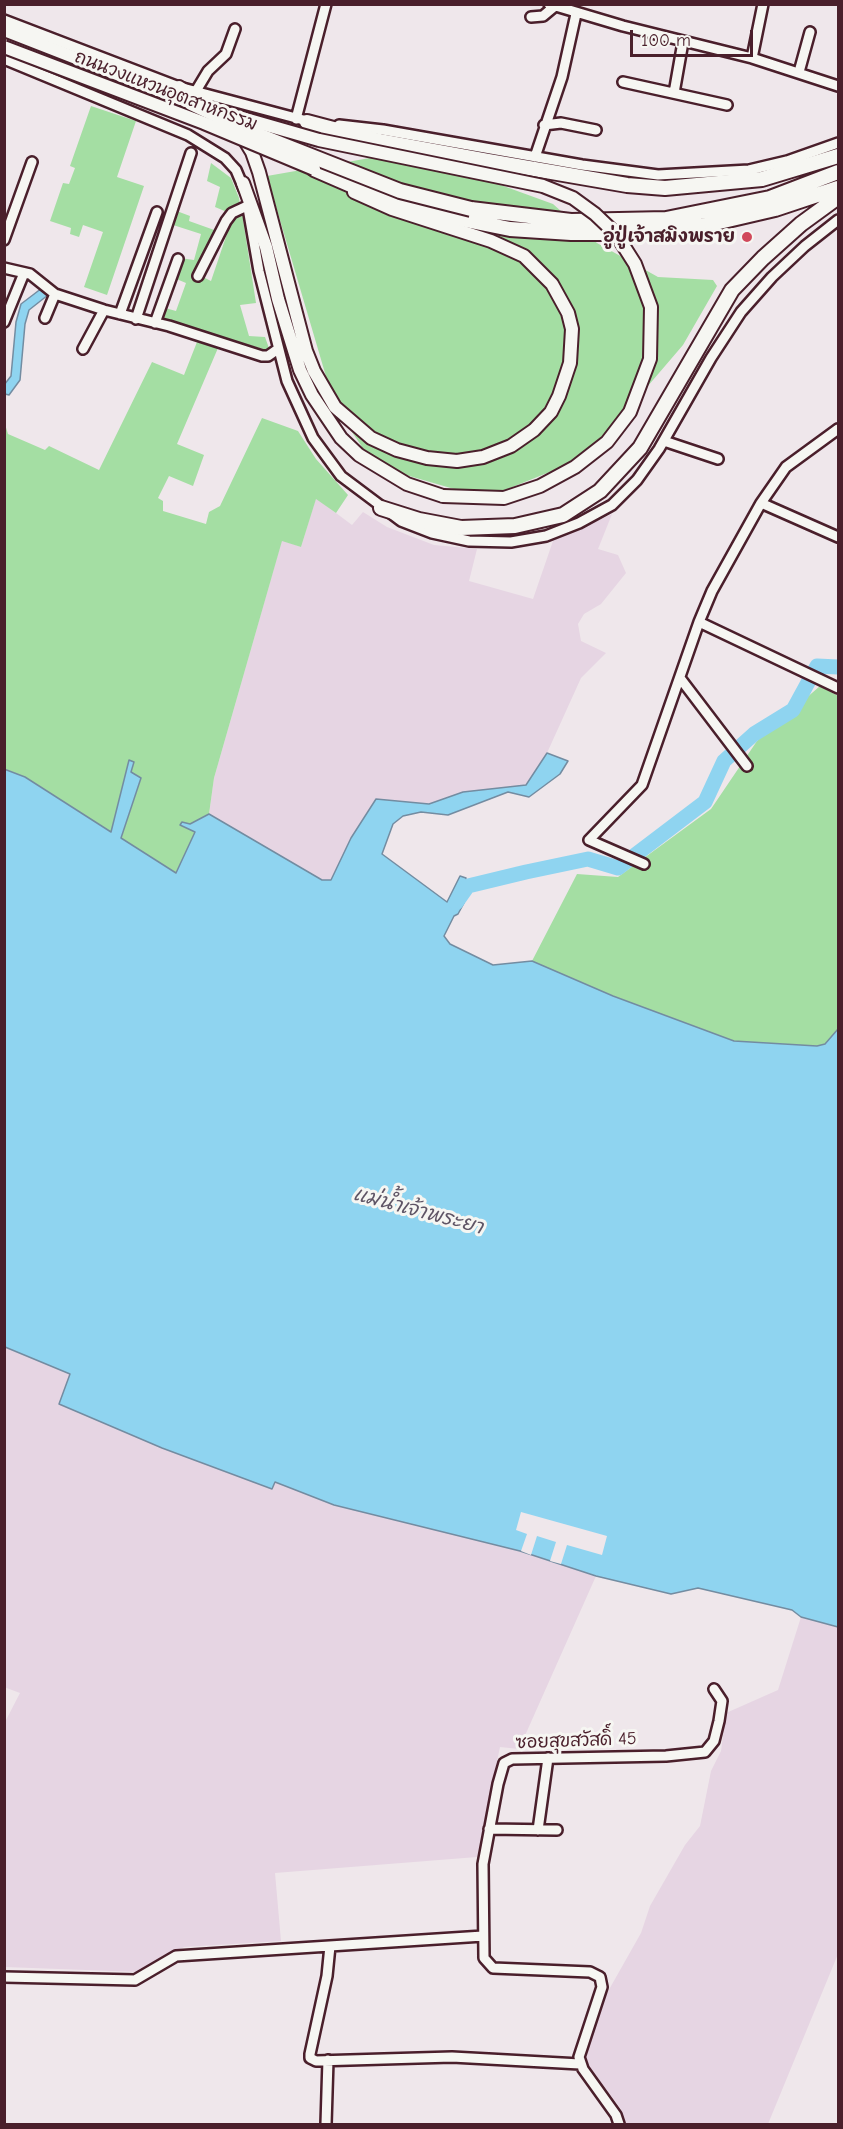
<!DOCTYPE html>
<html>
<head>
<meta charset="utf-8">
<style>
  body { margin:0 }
  #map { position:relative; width:843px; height:2129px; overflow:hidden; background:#efe7eb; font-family:"Comic Neue",sans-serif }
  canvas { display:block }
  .frame { position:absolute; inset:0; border:6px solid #4a1f2b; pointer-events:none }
  .scale { position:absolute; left:630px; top:30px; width:123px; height:27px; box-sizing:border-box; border:3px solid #4a1f2b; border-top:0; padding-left:8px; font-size:18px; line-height:21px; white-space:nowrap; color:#4a1f2b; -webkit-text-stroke:4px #f6f6f2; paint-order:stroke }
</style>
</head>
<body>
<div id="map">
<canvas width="843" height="2129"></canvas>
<div class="frame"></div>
<div class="scale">100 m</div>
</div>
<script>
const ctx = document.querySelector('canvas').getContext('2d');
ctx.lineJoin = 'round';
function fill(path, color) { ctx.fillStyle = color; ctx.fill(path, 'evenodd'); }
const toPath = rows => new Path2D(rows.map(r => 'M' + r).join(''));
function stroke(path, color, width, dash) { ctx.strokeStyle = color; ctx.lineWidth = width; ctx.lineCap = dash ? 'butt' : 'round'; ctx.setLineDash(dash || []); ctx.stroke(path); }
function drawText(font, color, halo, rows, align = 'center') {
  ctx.font = font + ' "Comic Neue","Playpen Sans Thai",sans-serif'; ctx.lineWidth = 6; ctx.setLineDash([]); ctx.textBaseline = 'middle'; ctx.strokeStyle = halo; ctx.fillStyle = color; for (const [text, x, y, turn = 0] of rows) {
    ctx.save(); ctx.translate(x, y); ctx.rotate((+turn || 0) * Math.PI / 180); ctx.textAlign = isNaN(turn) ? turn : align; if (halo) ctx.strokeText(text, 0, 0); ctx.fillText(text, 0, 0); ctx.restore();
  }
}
const built = toPath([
  [316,498,352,525,363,512,387,527,434,545,477,549,469,581,533,599,553,541,612,514,598,549,618,555,626,573,601,604,584,614,578,624,581,641,606,653,581,678,547,753,526,785,463,792,429,804,376,799,351,838,332,880,322,880,209,814,214,778,282,540,301,547],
  [4,1347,71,1374,60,1404,162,1448,272,1489,275,1482,334,1505,521,1551,596,1576,519,1749,500,1747,477,1857,275,1873,281,1941,184,1947,139,1972,5,1967,5,1722,20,1693,4,1687],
  [801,1617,838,1627,838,1954,768,2124,622,2124,621,2109,585,2061,602,2002,641,1933,650,1906,685,1845,700,1826,711,1771,721,1751,726,1713,778,1690]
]);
const green = toPath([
  [91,106,136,121,117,177,144,186,107,295,84,287,103,232,83,225,79,237,70,234,71,228,50,221,63,183,69,184,75,168,70,166],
  [387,155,476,176,553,204,597,243,658,277,713,280,717,286,683,345,587,457,485,498,375,466,335,407,267,176],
  [211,163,231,178,239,198,240,205,227,212,215,207,220,187,207,181],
  [174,210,190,216,189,221,217,231,217,236,211,241,200,269,205,278,211,281,233,216,242,213,256,303,240,305,249,336,265,337,270,351,162,320,165,308,176,311,186,283,174,278,180,258,194,260,201,234,170,224],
  [197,342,218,348,177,444,204,455,193,486,169,476,158,498,163,501,163,511,206,524,209,512,220,506,262,418,298,431,316,459,348,495,336,513,316,499,301,547,282,541,214,778,209,814,190,824,182,822,180,825,195,832,176,873,121,838,141,778,131,772,134,762,129,761,111,832,25,777,5,769,4,421,8,434,45,450,49,446,99,470,152,362,184,375],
  [820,686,838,696,838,1029,825,1044,817,1046,734,1041,613,996,532,961,577,874,618,877,711,809,757,741]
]);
const water = toPath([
  [42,288,48,295,29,310,25,324,20,380,9,395,5,394,4,385,11,376,16,322,21,304,42,288],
  [547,753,568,761,560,774,529,797,508,792,448,815,421,812,403,816,393,824,382,854,447,902,460,876,466,878,464,903,458,914,454,916,444,936,450,944,493,965,532,961,613,996,734,1041,817,1046,825,1044,838,1029,838,1627,801,1617,792,1610,698,1588,671,1594,596,1576,520,1551,334,1505,275,1482,272,1489,162,1448,59,1404,70,1374,5,1347,4,769,25,777,111,832,129,760,134,762,131,772,141,778,121,838,176,873,195,832,180,825,182,822,190,824,209,814,322,880,331,880,351,838,376,799,429,804,463,792,526,785,547,753]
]);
const pier = toPath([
  [521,1512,607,1536,602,1555,567,1545,561,1564,550,1561,556,1542,537,1536,531,1555,521,1551,527,1534,516,1530]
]);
const river = toPath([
  [456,903,468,886,526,872,588,859,618,868,705,802,724,761,754,734,793,710,817,666,838,667]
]);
const minor = toPath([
  [549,4,623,26,752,58,838,86],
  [531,17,543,16,555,6],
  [4,20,179,87,311,122],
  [752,58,763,4],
  [4,59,188,135,225,158,236,170,244,189],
  [799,72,810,32],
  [623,82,727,105],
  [196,91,208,71,226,54,235,29],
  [674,93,683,42],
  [296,119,326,4],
  [339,125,383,130,582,165,658,175,749,170,787,161,838,143],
  [544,125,561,123,596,130],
  [535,157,562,77,576,14],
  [248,208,259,271,287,381,313,438,341,476,401,521,432,533,469,541,511,542,546,536,579,523,612,505,637,480,659,449,711,358,741,312,772,277,805,246,838,220],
  [4,240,32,162],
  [4,268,30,274,55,294,104,310,169,326,262,356,268,356,278,349],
  [198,276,226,221,232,213,247,206],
  [120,314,157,212],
  [45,318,55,294],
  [136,319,191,153],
  [4,322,24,273],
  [155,323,178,259],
  [83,349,104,310],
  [664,441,718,459],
  [761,503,838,537],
  [699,622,838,688],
  [680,678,747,766],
  [644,864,589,840,642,785,699,622,712,591,761,503,786,467,838,429],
  [489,1829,557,1830],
  [538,1830,548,1758],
  [330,1946,327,1976,310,2054,310,2058,316,2061,452,2057,580,2064],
  [4,1977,135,1980,176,1956,483,1936],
  [326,2124,328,2060],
  [619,2124,616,2115,583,2069,579,2057,602,1987,600,1977,590,1972,493,1968,484,1958,483,1864,498,1784,504,1763,512,1759,666,1756,705,1752,714,1741,719,1721,722,1701,714,1689]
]);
const major = toPath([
  [4,30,191,103],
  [179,87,224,115],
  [241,134,252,152,259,172,306,351,314,371,335,407,371,438,397,450,427,458,457,461,483,457,511,446,534,430,551,412,559,396,570,363,572,329,568,313,552,284,524,256,491,241,392,209,354,192],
  [243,183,266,247,278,299,300,370,312,395,341,438,359,455,407,484,443,496]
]);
const highway = toPath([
  [307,122,379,141,488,161,627,185,665,188,762,179,838,156],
  [314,169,367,192,431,213,510,229,571,233,632,233,702,226,775,209,838,188],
  [471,209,571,221,666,219,770,198,838,172],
  [381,508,419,520,461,528,515,526,563,515,600,491,640,448,732,290,763,258,801,224,838,197]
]);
const majorBridge = toPath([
  [4,47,204,123,314,169],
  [221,112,319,140,543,186,573,198,595,214,616,234,635,264,651,307,650,359,630,412,607,442,575,467,540,486,504,498,443,496]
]);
const highwayBridge = toPath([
  [191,103,258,135,400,191,471,209]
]);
const markers = [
  [747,237,6,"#d1495b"]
];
const streetNames = [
  ["ถนนวงแหวนอุตสาหกรรม",166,91,21],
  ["ซอยสุขสวัสดิ์ 45",576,1741,-2]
];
const poiNames = [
  ["อู่ปู่เจ้าสมิงพราย",735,237]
];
const waterNames = [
  ["แม่น้ำเจ้าพระยา",418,1211,15]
];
fill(built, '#e6d5e3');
fill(green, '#a4dea3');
fill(water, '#8fd4f0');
stroke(water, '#738ca1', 1.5);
fill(pier, '#efe7eb');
stroke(river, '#8fd4f0', 15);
stroke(minor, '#4a1f2b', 14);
stroke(major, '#4a1f2b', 16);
stroke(highway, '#4a1f2b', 18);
stroke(minor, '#f6f6f2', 9);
stroke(major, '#f6f6f2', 12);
stroke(highway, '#f6f6f2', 14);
stroke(majorBridge, '#4a1f2b', 16, []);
stroke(highwayBridge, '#4a1f2b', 18, []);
stroke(majorBridge, '#f6f6f2', 12);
stroke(highwayBridge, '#f6f6f2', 14);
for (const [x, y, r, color] of markers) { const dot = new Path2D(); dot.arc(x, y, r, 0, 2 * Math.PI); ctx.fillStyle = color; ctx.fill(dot); stroke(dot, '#f6f6f2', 2); }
drawText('18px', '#4a1f2b', '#f6f6f2', streetNames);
drawText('bold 18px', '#4a1f2b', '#f6f6f2', poiNames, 'right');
drawText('italic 20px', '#5f5566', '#f6f6f2', waterNames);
</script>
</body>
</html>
